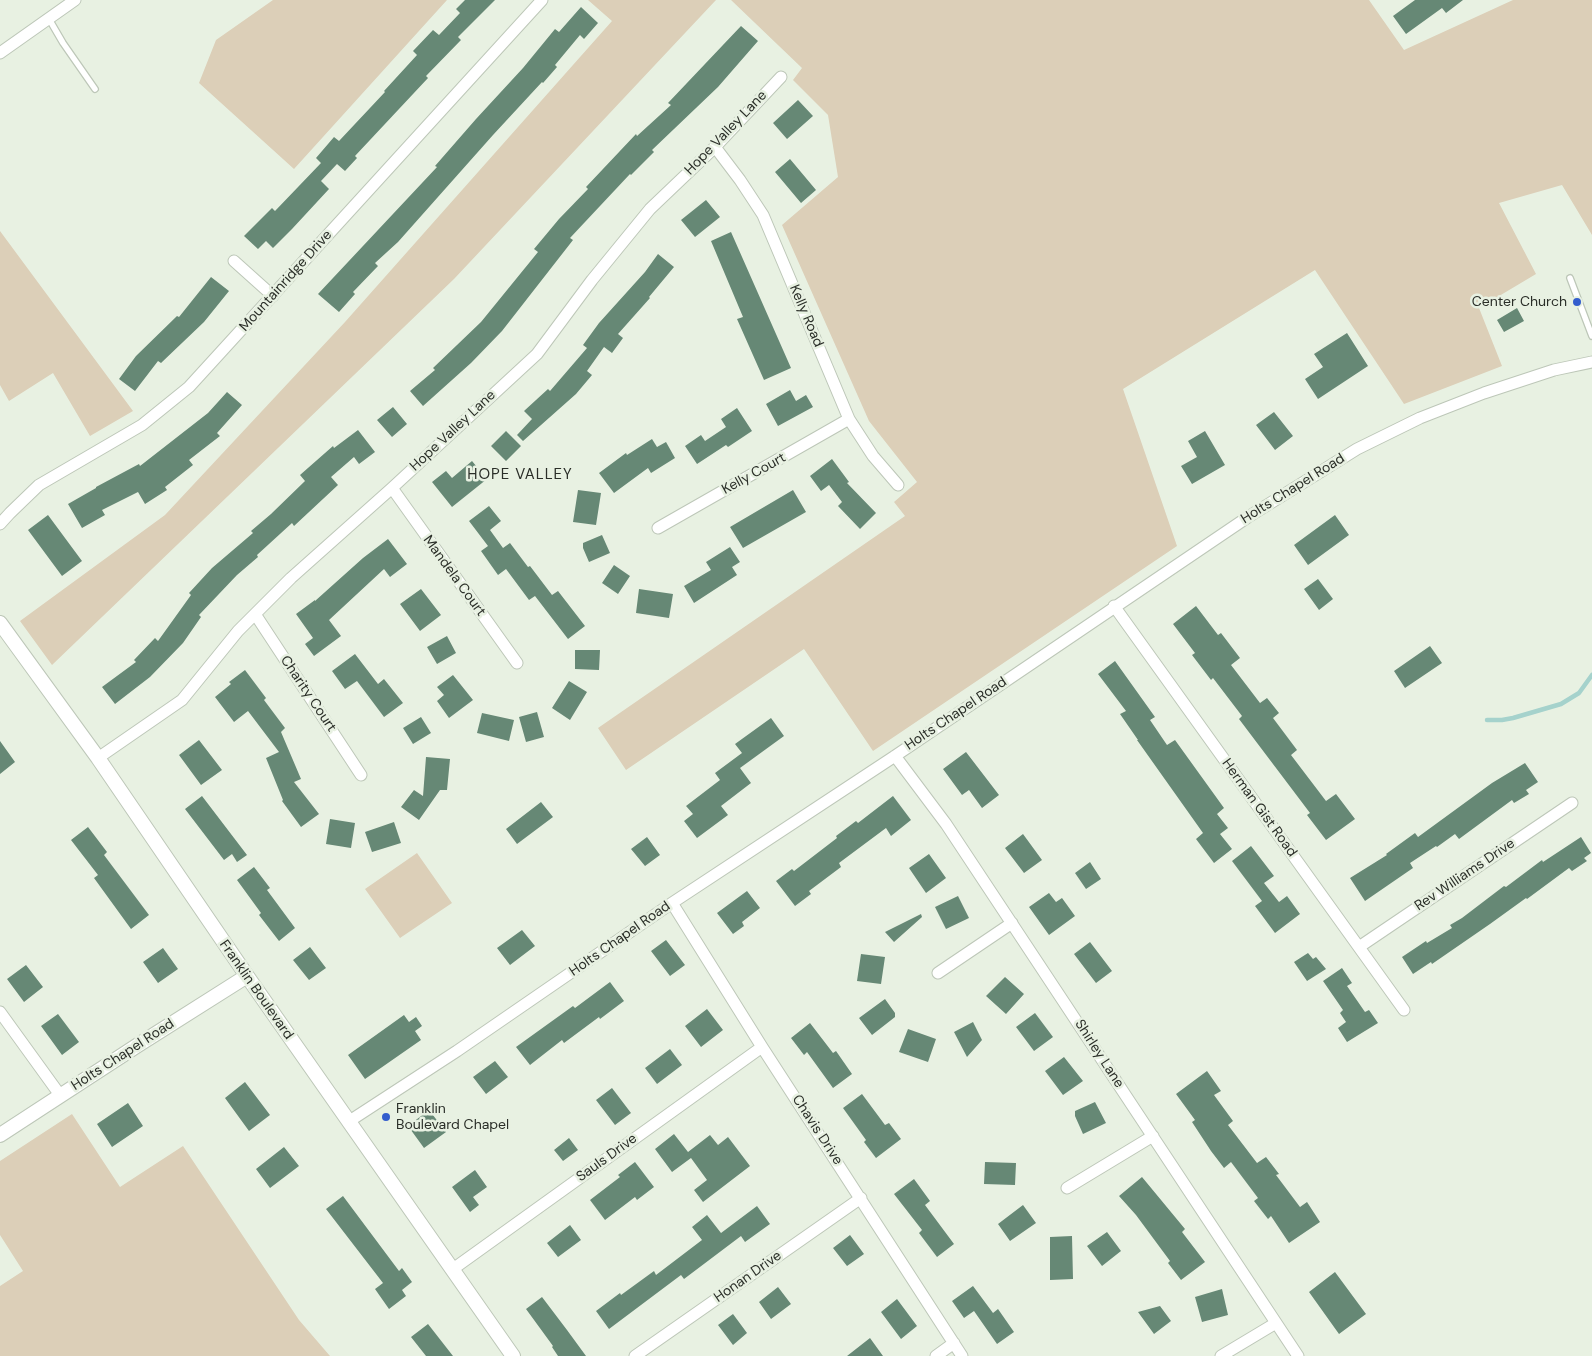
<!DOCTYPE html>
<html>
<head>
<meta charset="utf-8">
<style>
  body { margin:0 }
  canvas { display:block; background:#e8f1e2 }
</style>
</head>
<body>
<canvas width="1592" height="1356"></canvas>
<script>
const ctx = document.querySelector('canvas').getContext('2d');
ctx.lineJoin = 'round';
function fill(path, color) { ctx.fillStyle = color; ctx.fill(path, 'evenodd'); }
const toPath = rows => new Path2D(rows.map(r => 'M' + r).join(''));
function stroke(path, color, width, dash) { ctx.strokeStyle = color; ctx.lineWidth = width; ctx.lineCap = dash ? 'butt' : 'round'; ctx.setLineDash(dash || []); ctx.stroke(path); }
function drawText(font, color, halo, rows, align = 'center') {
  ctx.font = font + ' "DM Sans",sans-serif'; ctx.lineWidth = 5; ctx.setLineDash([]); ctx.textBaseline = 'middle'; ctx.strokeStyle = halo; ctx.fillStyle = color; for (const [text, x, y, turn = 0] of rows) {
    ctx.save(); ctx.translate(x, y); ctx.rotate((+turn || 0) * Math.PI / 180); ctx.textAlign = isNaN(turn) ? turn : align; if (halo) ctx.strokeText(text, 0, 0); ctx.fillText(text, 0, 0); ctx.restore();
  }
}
const green = toPath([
  [273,0,447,0,294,169,199,83,216,40],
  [588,0,716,0,454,279,52,665,20,621,165,515,345,322,612,21],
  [731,0,1369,0,1404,50,1513,0,1592,0,1592,235,1562,185,1499,203,1536,274,1479,308,1502,366,1404,404,1315,270,1123,389,1177,546,873,751,804,649,626,770,598,728,905,516,894,502,917,482,869,421,782,225,838,177,828,115,793,80,802,68],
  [0,231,133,411,90,436,53,373,9,401,0,385],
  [417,853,452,903,400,938,365,889],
  [72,1114,120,1187,183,1146,299,1320,330,1356,0,1356,0,1286,23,1271,0,1235,0,1161]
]);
const stream = toPath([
  [1487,720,1502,720,1513,718,1561,704,1579,693,1592,675]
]);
const building = toPath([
  [465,0,495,0,458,37,461,40,426,76,428,78,355,156,357,158,345,171,337,164,321,181,329,189,292,229,273,248,266,241,258,249,244,236,272,208,275,211,321,163,316,158,334,137,339,141,385,92,384,91,417,55,413,51,433,30,439,35,460,13,456,9],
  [1415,0,1463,0,1446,13,1442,8,1406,34,1393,16],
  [581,7,598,23,584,39,580,35,555,65,557,67,543,83,542,82,493,135,398,242,375,263,378,266,353,292,355,294,339,312,318,294,437,167,435,166,476,119,523,68,555,29,559,32],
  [741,26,758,41,718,87,652,150,654,152,631,175,630,174,570,238,573,240,502,331,471,363,423,406,410,391,435,370,433,368,481,322,538,252,534,249,559,219,588,189,586,187,636,134,637,136,671,105,668,103],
  [798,100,813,116,787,139,773,123],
  [790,159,816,190,801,203,775,172],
  [706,200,720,217,695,237,681,220],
  [731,232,791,368,764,380,737,319,743,317,711,241],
  [658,254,674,267,649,297,650,298,618,334,623,338,612,353,604,347,587,371,592,375,576,394,523,441,517,435,532,419,524,411,548,389,550,391,587,348,583,345,599,323,645,272],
  [211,277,229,291,204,322,161,363,158,361,135,391,119,379,136,356,177,316,179,317],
  [1517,308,1524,321,1504,332,1497,320],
  [1347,333,1368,366,1318,399,1305,379,1323,367,1314,354],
  [790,390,796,401,806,395,813,407,778,426,766,404],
  [227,392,242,405,217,433,220,436,189,460,193,465,165,487,167,490,145,504,138,492,102,510,105,515,82,528,68,504,96,488,96,487,139,464,140,466,208,413],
  [393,407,407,424,392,437,377,420],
  [737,408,752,431,728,447,726,445,697,464,685,446,701,435,705,441,726,427,721,419],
  [1274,412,1293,436,1275,450,1256,425],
  [358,430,375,452,359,464,354,457,331,477,338,485,294,526,292,523,257,555,258,557,237,575,199,615,201,617,183,643,150,677,115,704,102,687,136,662,134,660,155,638,158,641,191,595,189,593,212,568,253,533,251,531,271,514,305,481,300,475,333,446,334,448],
  [506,431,521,446,506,461,491,446],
  [1205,431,1225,465,1192,484,1181,466,1197,457,1188,441],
  [652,439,657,447,666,442,675,458,651,473,648,468,614,493,599,473,626,453,627,455],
  [832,459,849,482,847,483,876,513,860,529,838,506,842,502,829,485,821,491,810,476],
  [472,461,487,479,452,507,432,482,446,471,452,478],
  [578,490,601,493,596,525,573,522],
  [793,490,806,512,743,548,730,527],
  [489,506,501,521,490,530,503,548,510,543,528,567,530,566,552,595,558,591,585,626,568,639,535,596,529,600,506,569,498,575,481,551,488,546,469,521],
  [48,515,82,561,62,576,28,530],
  [1335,515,1349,535,1308,565,1294,545],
  [602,535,610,553,589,562,583,548,583,543],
  [388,539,407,564,390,577,384,569,329,620,341,636,314,656,305,644,313,638,296,614,315,600,315,601,363,558],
  [730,547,740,562,732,567,737,575,694,603,684,586,711,570,706,562],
  [614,565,630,576,618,594,602,583],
  [1318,579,1333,599,1319,610,1304,589],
  [421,589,441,615,420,631,400,604],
  [639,589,673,594,669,618,636,613],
  [1196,606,1218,635,1221,633,1240,658,1231,665,1260,703,1267,698,1279,713,1273,718,1297,750,1291,755,1326,801,1336,794,1355,819,1326,840,1307,815,1310,813,1239,719,1242,716,1213,678,1211,680,1192,655,1195,653,1173,624],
  [447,636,456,653,437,664,427,647],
  [1430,646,1442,663,1405,688,1394,671],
  [575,650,600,650,599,670,575,669],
  [355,654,378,684,384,679,403,703,384,717,357,681,345,689,332,671],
  [1115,661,1155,717,1150,720,1167,745,1175,740,1224,808,1217,814,1228,828,1220,834,1232,849,1214,863,1196,839,1203,833,1137,740,1138,740,1120,714,1126,711,1098,674],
  [245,670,266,698,264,700,285,728,281,732,301,779,294,782,319,814,301,827,282,801,283,800,266,758,279,752,248,711,234,722,215,697,231,684,229,682],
  [453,675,473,700,449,718,437,701,444,695,437,687],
  [569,681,587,692,570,720,552,708],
  [537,712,544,737,526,742,519,717],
  [482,713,514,720,509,741,477,733],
  [421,717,431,733,413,744,403,728],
  [771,718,784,736,740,768,751,783,721,806,728,815,697,838,684,821,693,814,686,806,720,780,715,773,742,753,735,744],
  [199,740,222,770,201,785,179,755],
  [0,741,15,762,0,774],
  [966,752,999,795,982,808,969,790,962,795,943,769],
  [426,757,450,759,447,790,440,790,419,820,401,807,414,790,423,796],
  [1525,763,1538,782,1526,790,1529,794,1514,803,1512,800,1459,839,1455,834,1437,847,1436,846,1410,863,1413,868,1365,901,1350,878,1387,855,1386,854,1415,833,1418,837,1492,783],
  [202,796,247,855,237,862,232,854,224,860,185,809],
  [893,796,911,820,891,836,886,828,839,863,841,867,809,891,811,894,795,906,776,881,792,869,794,871,837,838,836,836,856,821,858,823],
  [541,802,553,817,517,844,506,829],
  [330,819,355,823,351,848,326,844],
  [394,822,401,843,372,852,365,832],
  [88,827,107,852,104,855,149,915,131,929,94,878,98,875,71,840],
  [1023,834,1042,860,1024,873,1005,848],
  [647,837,660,855,645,866,631,849],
  [1581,837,1591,853,1584,858,1587,861,1572,871,1569,868,1527,899,1526,898,1490,924,1432,964,1431,962,1413,974,1402,957,1426,941,1427,943,1452,928,1450,925,1462,918,1504,886,1506,887,1542,860,1543,862],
  [1251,846,1274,876,1264,883,1279,902,1287,896,1300,914,1275,933,1255,906,1262,901,1232,861],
  [929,854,946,878,926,893,909,868],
  [1090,862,1101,879,1086,889,1075,873],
  [254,867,270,888,267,890,295,928,279,941,259,915,261,913,237,880],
  [747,891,760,908,742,922,744,926,733,934,717,913],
  [1049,893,1056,902,1062,898,1075,916,1049,935,1029,907],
  [958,896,969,918,946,929,935,907],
  [921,914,922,917,894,942,885,932],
  [522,930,535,946,510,965,497,948],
  [666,940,685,965,670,976,651,951],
  [1090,942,1112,971,1096,983,1074,954],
  [310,947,326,968,309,980,293,960],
  [163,948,178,969,158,983,143,962],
  [1308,953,1313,959,1316,957,1326,969,1307,981,1294,962],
  [861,954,885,957,881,984,857,981],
  [26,965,43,987,24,1002,7,979],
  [1342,968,1352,983,1347,986,1365,1012,1369,1010,1378,1023,1347,1042,1338,1028,1346,1022,1340,1013,1343,1010,1323,981],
  [1005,977,1024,994,1006,1014,986,996],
  [610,982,624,1001,600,1019,599,1017,564,1043,562,1040,530,1065,516,1047,573,1006,575,1008],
  [885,999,895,1013,895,1017,872,1035,859,1018],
  [707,1009,723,1030,701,1047,685,1026],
  [1035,1013,1053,1037,1034,1051,1016,1027],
  [58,1014,79,1042,62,1055,41,1026],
  [404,1015,409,1022,416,1017,422,1026,415,1031,421,1040,365,1079,348,1055],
  [973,1022,982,1040,967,1057,954,1032],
  [810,1023,833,1053,836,1051,852,1074,833,1088,807,1052,804,1055,791,1038],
  [908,1029,936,1039,928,1062,899,1052],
  [670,1049,682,1065,657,1084,645,1068],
  [1064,1057,1083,1081,1063,1095,1045,1071],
  [495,1061,508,1077,486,1094,473,1077],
  [1207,1071,1221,1091,1214,1095,1233,1121,1228,1125,1257,1163,1266,1157,1279,1174,1276,1175,1300,1207,1307,1202,1320,1222,1289,1243,1271,1216,1268,1219,1254,1201,1258,1198,1231,1162,1224,1168,1211,1151,1192,1122,1195,1120,1176,1094],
  [245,1082,270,1115,249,1131,225,1098],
  [612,1088,631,1113,615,1125,596,1100],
  [862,1094,885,1125,889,1123,901,1139,876,1158,864,1142,866,1140,843,1108],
  [1095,1102,1106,1123,1083,1134,1075,1116,1075,1111],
  [128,1103,143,1126,112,1147,97,1124],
  [429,1110,446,1132,424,1148,408,1126],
  [674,1134,688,1152,710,1135,718,1145,728,1137,750,1166,703,1202,694,1190,707,1180,691,1158,672,1172,655,1149],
  [569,1138,578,1150,563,1161,554,1150],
  [284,1147,299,1166,270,1188,256,1169],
  [635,1162,654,1187,637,1200,635,1197,605,1220,590,1200,620,1177,618,1175],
  [985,1162,1016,1163,1015,1185,984,1184],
  [475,1170,487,1187,473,1197,479,1205,470,1212,452,1187],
  [1142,1177,1185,1229,1182,1232,1205,1262,1181,1280,1168,1263,1170,1261,1136,1215,1119,1196],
  [914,1179,930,1201,925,1205,954,1244,937,1257,919,1233,922,1230,894,1194],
  [343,1196,399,1271,402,1268,412,1282,402,1290,406,1296,389,1309,375,1289,383,1283,326,1209],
  [1023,1205,1036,1223,1010,1241,998,1224],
  [757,1206,770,1224,745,1242,741,1236,684,1279,681,1275,609,1329,596,1311,620,1293,621,1295,654,1271,656,1275,702,1240,692,1227,707,1215,721,1233],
  [570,1225,581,1240,558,1257,547,1243],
  [1107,1232,1121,1251,1102,1266,1087,1246],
  [850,1235,864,1254,847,1266,833,1248],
  [1072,1236,1073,1279,1050,1280,1050,1237],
  [1335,1272,1366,1314,1339,1334,1309,1292],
  [973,1286,993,1313,998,1309,1014,1332,997,1344,974,1311,964,1318,952,1301],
  [778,1287,791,1304,771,1319,759,1302],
  [1222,1289,1228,1315,1202,1322,1195,1297],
  [542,1297,567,1330,586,1356,558,1356,552,1347,553,1346,526,1309],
  [897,1299,917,1326,901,1339,881,1312],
  [1160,1306,1171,1321,1154,1334,1138,1312],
  [733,1314,747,1333,733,1345,718,1325],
  [428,1324,453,1356,426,1356,411,1337],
  [870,1338,883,1356,847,1356]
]);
const service = toPath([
  [49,19,63,43,95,89],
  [1570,278,1592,336]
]);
const minor = toPath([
  [0,53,75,0],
  [715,147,740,180,763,215,849,419,873,456,898,485],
  [234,261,273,296],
  [392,488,517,663],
  [0,524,10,513,39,485,142,425,189,387,542,0],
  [658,528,849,419],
  [1114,606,1404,1010],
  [255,614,361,775],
  [895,756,946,824,1298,1356],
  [98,758,182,700,238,631,291,578,392,488,537,354,592,280,650,209,715,147,781,77],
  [672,903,762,1047,962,1356],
  [1359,947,1572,803],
  [938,973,1012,923],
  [0,1012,60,1095],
  [348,1122,457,1051,672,903,895,756,1248,517,1357,449,1420,418,1484,393,1554,370,1592,362],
  [1067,1188,1153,1136],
  [453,1269,762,1047],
  [635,1356,861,1198],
  [936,1356,954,1343],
  [1221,1356,1276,1323]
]);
const tertiary = toPath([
  [0,623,98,758,247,976,513,1356],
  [0,1135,138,1045,247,976]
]);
const markers = [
  [1577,302,5,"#335dcd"],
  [386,1117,5,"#335dcd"]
];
const streetNames = [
  ["Hope Valley Lane",726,133,-46],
  ["Mountainridge Drive",286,281,-48],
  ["Kelly Road",806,316,67],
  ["Hope Valley Lane",453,431,-43],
  ["Kelly Court",754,474,-29],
  ["Holts Chapel Road",1293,489,-32],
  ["Mandela Court",454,576,54],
  ["Charity Court",308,694,56],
  ["Holts Chapel Road",956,714,-34],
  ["Herman Gist Road",1259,808,54],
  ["Rev Williams Drive",1465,875,-34],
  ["Holts Chapel Road",620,939,-35],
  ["Franklin Boulevard",256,990,55],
  ["Shirley Lane",1099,1054,57],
  ["Holts Chapel Road",123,1055,-33],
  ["Chavis Drive",817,1130,57],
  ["Sauls Drive",607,1158,-36],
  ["Honan Drive",748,1277,-35]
];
const poiNames = [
  ["Center Church",1567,302],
  ["Franklin",396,1109,"left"],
  ["Boulevard Chapel",396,1125,"left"]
];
const neighbourhoodNames = [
  ["HOPE VALLEY",520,475]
];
fill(green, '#dccfb8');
stroke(stream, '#a5d2cc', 4.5);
fill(building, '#668875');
stroke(service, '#bdc7b8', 8);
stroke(minor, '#bdc7b8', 13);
stroke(tertiary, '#bdc7b8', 16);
stroke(service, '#fff', 5.5);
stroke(minor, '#fff', 11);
stroke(tertiary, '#fff', 14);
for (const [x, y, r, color] of markers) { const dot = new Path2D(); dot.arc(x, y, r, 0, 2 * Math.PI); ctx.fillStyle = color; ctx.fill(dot); stroke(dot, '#e8f1e2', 2); }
drawText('14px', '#2a2e28', '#e8f1e2', streetNames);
drawText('14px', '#2a2e28', '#e8f1e2', poiNames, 'right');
ctx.letterSpacing = '1px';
drawText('15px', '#2a2e28', '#e8f1e2', neighbourhoodNames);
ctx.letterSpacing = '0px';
</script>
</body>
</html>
